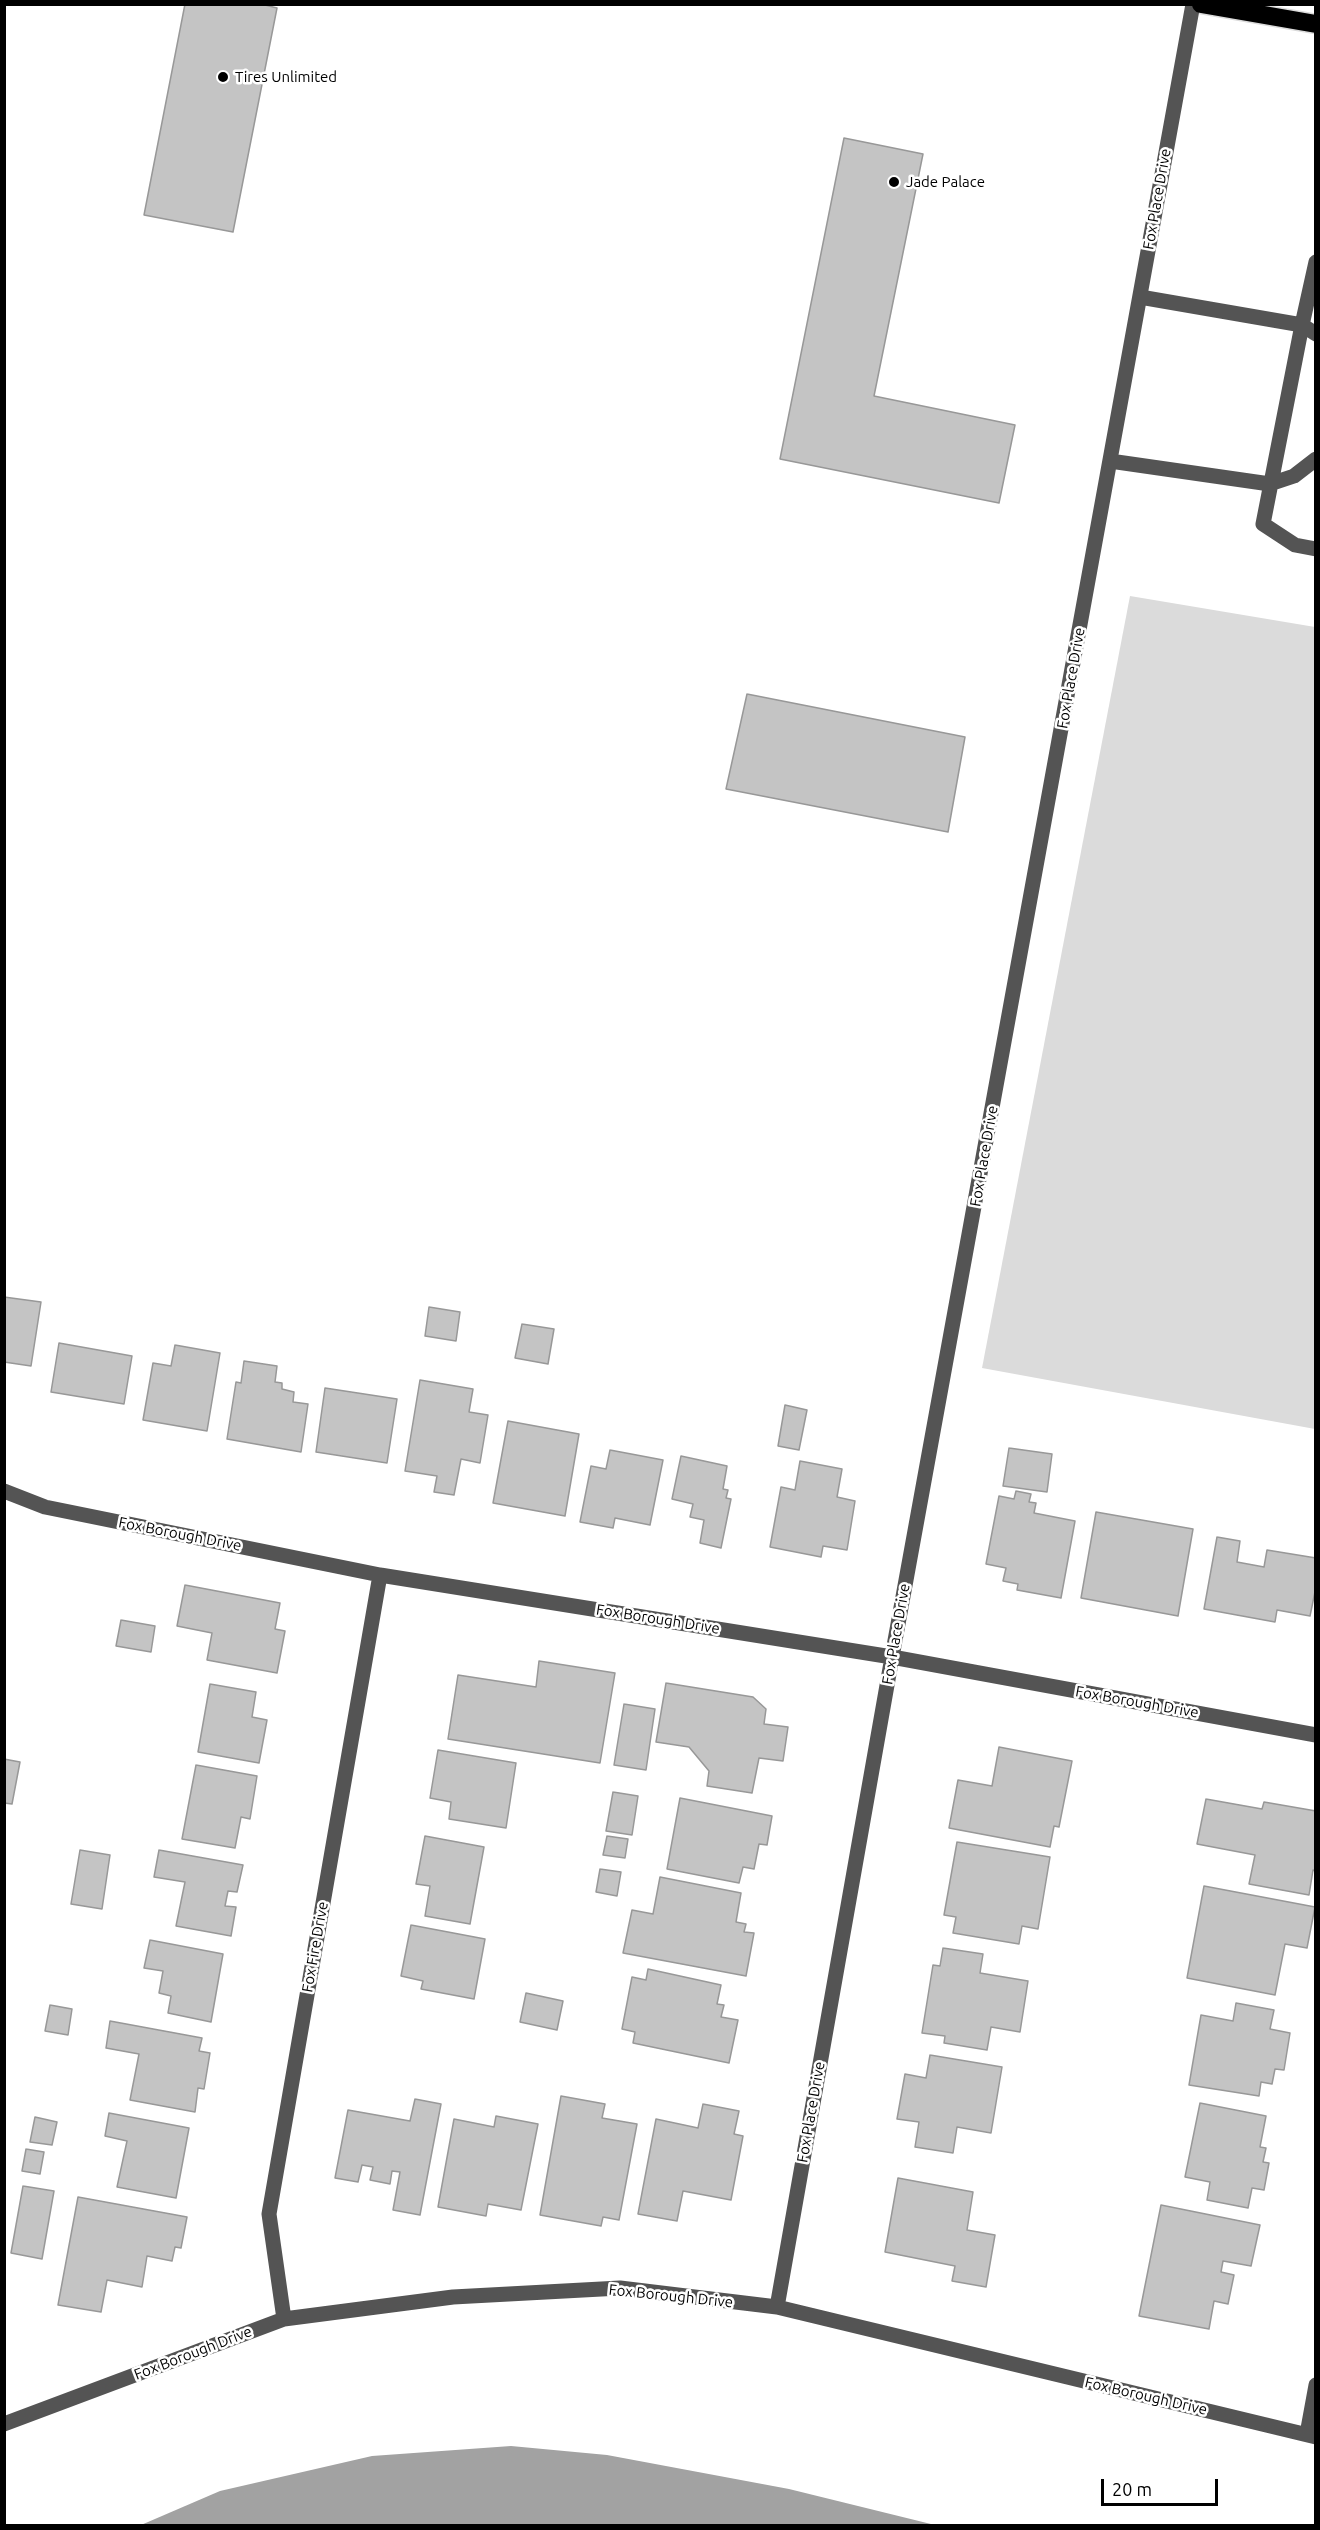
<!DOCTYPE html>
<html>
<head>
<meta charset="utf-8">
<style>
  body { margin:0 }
  #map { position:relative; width:1320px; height:2530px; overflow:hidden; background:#fff; font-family:Ubuntu,sans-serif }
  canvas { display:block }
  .frame { position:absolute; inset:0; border:6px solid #000; pointer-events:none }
  .scale { position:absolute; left:1101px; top:2479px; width:117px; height:27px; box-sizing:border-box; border:3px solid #000; border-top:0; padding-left:8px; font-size:18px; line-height:21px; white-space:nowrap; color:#000; -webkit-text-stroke:4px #fff; paint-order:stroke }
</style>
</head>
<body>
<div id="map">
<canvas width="1320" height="2530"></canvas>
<div class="frame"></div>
<div class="scale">20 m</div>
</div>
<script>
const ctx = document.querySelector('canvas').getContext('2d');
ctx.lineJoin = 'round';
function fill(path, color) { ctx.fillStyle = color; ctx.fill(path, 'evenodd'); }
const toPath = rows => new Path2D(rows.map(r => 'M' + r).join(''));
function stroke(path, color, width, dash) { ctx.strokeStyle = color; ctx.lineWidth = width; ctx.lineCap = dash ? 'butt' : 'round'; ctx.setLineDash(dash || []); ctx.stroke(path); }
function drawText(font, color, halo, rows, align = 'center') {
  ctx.font = font + ' Ubuntu,sans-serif'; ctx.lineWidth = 5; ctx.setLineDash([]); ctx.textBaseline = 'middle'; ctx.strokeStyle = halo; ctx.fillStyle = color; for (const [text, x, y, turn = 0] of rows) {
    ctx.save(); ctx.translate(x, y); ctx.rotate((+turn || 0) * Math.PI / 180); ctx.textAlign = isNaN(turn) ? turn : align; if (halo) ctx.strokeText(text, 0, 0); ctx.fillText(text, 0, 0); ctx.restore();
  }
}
const green = toPath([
  [1130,596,1315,627,1315,1429,982,1368]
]);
const water = toPath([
  [511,2446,607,2455,789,2489,935,2525,141,2525,220,2491,372,2456]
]);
const building = toPath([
  [185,4,261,4,277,8,233,232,144,215,185,4],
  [844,138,923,154,874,396,1015,425,999,503,780,459,844,138],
  [747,694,965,737,948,832,726,789,747,694],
  [4,1297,41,1302,31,1366,4,1362,4,1297],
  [429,1307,460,1312,456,1341,425,1336,429,1307],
  [522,1324,554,1329,548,1364,515,1358,522,1324],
  [59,1343,132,1356,124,1404,51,1392,59,1343],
  [175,1345,220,1353,207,1431,143,1420,153,1363,171,1366,175,1345],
  [244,1361,277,1366,275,1382,282,1383,282,1389,294,1392,293,1402,308,1404,301,1452,227,1439,236,1382,241,1383,244,1361],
  [420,1380,473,1389,469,1412,488,1415,480,1463,461,1459,454,1495,434,1492,437,1476,405,1471,420,1380],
  [325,1388,397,1399,387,1463,316,1452,325,1388],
  [785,1405,807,1410,799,1450,778,1446,785,1405],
  [508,1421,579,1434,565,1516,493,1503,508,1421],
  [1009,1448,1052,1454,1047,1492,1003,1486,1009,1448],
  [610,1450,663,1460,650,1525,615,1518,613,1528,580,1522,591,1466,606,1469,610,1450],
  [681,1456,727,1466,723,1489,728,1490,726,1498,731,1499,721,1548,700,1543,704,1520,690,1517,693,1504,672,1499,681,1456],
  [800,1461,842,1469,837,1497,855,1501,847,1550,823,1546,821,1557,770,1547,781,1487,795,1490,800,1461],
  [1016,1491,1031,1494,1029,1502,1036,1503,1034,1513,1075,1521,1061,1598,1017,1590,1018,1584,1003,1581,1006,1568,986,1564,999,1496,1014,1499,1016,1491],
  [1096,1512,1193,1529,1178,1616,1081,1598,1096,1512],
  [1217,1537,1240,1541,1237,1562,1264,1567,1267,1550,1316,1558,1316,1587,1310,1616,1277,1610,1275,1622,1204,1609,1217,1537],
  [185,1585,280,1603,275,1629,285,1631,277,1673,207,1660,212,1633,177,1626,185,1585],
  [121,1620,155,1626,151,1652,116,1646,121,1620],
  [539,1661,615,1673,600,1763,448,1739,458,1675,536,1687,539,1661],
  [666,1683,753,1697,766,1709,764,1724,788,1727,783,1761,759,1758,752,1793,707,1786,709,1771,689,1747,656,1742,666,1683],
  [210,1684,256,1692,252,1717,267,1720,259,1763,198,1752,210,1684],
  [624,1704,655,1709,646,1770,614,1765,624,1704],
  [999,1747,1072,1761,1059,1827,1054,1826,1050,1847,949,1828,958,1780,992,1786,999,1747],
  [438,1750,516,1763,506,1828,449,1819,451,1802,430,1798,438,1750],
  [4,1759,20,1762,12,1804,4,1803,4,1759],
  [196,1765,257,1776,250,1819,241,1817,235,1848,182,1839,196,1765],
  [613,1792,638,1796,632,1835,606,1831,613,1792],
  [680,1798,772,1816,767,1845,759,1844,754,1869,743,1867,739,1883,667,1869,680,1798],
  [1206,1799,1262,1809,1264,1802,1316,1811,1316,1871,1313,1870,1309,1895,1249,1884,1255,1855,1197,1844,1206,1799],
  [425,1836,484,1847,470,1924,425,1916,430,1886,416,1884,425,1836],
  [607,1836,628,1839,625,1858,603,1855,607,1836],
  [957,1842,1050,1857,1038,1929,1022,1926,1019,1944,953,1933,956,1917,944,1915,957,1842],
  [80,1850,110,1855,102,1909,71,1904,80,1850],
  [159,1850,243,1865,237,1892,228,1891,225,1906,236,1907,231,1936,176,1926,185,1882,154,1877,159,1850],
  [600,1869,621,1872,617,1896,596,1892,600,1869],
  [660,1877,741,1893,736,1922,746,1924,744,1932,754,1933,746,1976,623,1953,632,1910,653,1914,660,1877],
  [1204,1886,1315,1907,1307,1948,1285,1944,1275,1995,1187,1978,1204,1886],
  [411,1925,485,1939,474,1999,421,1989,423,1981,401,1976,411,1925],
  [150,1940,223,1954,211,2022,168,2013,171,1996,159,1993,163,1971,144,1968,150,1940],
  [943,1948,983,1954,980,1973,1028,1981,1020,2032,991,2027,987,2050,944,2043,945,2036,922,2033,933,1965,940,1966,943,1948],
  [648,1969,721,1985,717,2004,724,2005,721,2017,738,2020,729,2063,633,2043,635,2032,622,2029,632,1977,646,1980,648,1969],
  [526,1993,563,2001,557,2030,520,2022,526,1993],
  [1236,2003,1274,2010,1270,2029,1290,2033,1284,2070,1275,2069,1272,2084,1261,2082,1259,2096,1189,2085,1201,2015,1233,2021,1236,2003],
  [50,2005,72,2009,68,2035,45,2031,50,2005],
  [110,2021,202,2038,199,2051,210,2053,204,2089,198,2088,195,2112,130,2100,139,2054,106,2048,110,2021],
  [930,2055,1002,2067,991,2133,957,2127,953,2153,915,2147,919,2122,897,2119,905,2074,926,2078,930,2055],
  [561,2096,605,2104,602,2118,637,2124,619,2220,603,2217,601,2226,540,2215,561,2096],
  [415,2099,441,2104,420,2215,393,2210,400,2172,392,2171,390,2184,370,2180,373,2167,362,2165,358,2182,335,2178,348,2110,410,2121,415,2099],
  [1200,2103,1266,2116,1260,2147,1266,2148,1263,2162,1269,2163,1264,2190,1252,2188,1248,2208,1207,2200,1210,2182,1185,2177,1200,2103],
  [703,2104,739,2111,734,2134,743,2136,731,2200,683,2191,677,2221,638,2214,656,2119,698,2128,703,2104],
  [109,2113,189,2128,176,2198,117,2187,127,2141,105,2136,109,2113],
  [496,2116,538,2124,521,2210,488,2204,486,2216,438,2207,454,2119,494,2127,496,2116],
  [35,2117,57,2122,52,2145,30,2142,35,2117],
  [26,2149,44,2152,40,2174,22,2171,26,2149],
  [898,2178,973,2192,967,2230,995,2235,986,2287,952,2281,955,2266,885,2252,898,2178],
  [23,2186,54,2191,42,2259,11,2253,23,2186],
  [78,2197,187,2217,181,2248,175,2247,172,2261,147,2256,142,2287,107,2280,101,2312,58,2305,78,2197],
  [1161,2205,1260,2225,1251,2266,1223,2261,1221,2272,1234,2275,1228,2304,1214,2301,1209,2329,1139,2316,1161,2205]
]);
const minor = toPath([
  [1140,297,1302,325,1316,262],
  [1316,334,1302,325,1263,524,1295,545,1316,549],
  [1110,461,1270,484,1294,476,1316,459],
  [4,1491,45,1507,380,1575,892,1657,1316,1735],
  [777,2307,892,1657,1193,4],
  [284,2319,269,2214,380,1575],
  [4,2424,284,2319,453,2297,620,2288,777,2307,1316,2437],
  [1307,2434,1316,2385]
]);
const highway = toPath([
  [1201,4,1316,24]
]);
const markers = [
  [223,77,6,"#000"],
  [894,182,6,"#000"]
];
const poiNames = [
  ["Tires Unlimited",235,77],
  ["Jade Palace",906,182]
];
const streetNames = [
  ["Fox Place Drive",1157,199,-80],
  ["Fox Place Drive",1071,678,-80],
  ["Fox Place Drive",984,1156,-80],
  ["Fox Borough Drive",180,1534,11],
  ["Fox Borough Drive",658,1619,9],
  ["Fox Place Drive",896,1634,-80],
  ["Fox Borough Drive",1137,1702,10],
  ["Fox Fire Drive",315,1947,-80],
  ["Fox Place Drive",811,2112,-80],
  ["Fox Borough Drive",671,2296,6],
  ["Fox Borough Drive",193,2353,-21],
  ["Fox Borough Drive",1146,2396,13]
];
fill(green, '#dbdbdb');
fill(water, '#a2a2a2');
fill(building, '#c4c4c4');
stroke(building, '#989898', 1.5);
stroke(highway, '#dbdbdb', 21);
stroke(minor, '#545454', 15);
stroke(highway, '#000', 18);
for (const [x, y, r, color] of markers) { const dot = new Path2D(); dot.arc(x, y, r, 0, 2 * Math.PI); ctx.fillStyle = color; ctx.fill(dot); stroke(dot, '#fff', 2); }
drawText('15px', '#000', '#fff', poiNames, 'left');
drawText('15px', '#000', '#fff', streetNames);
</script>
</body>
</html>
